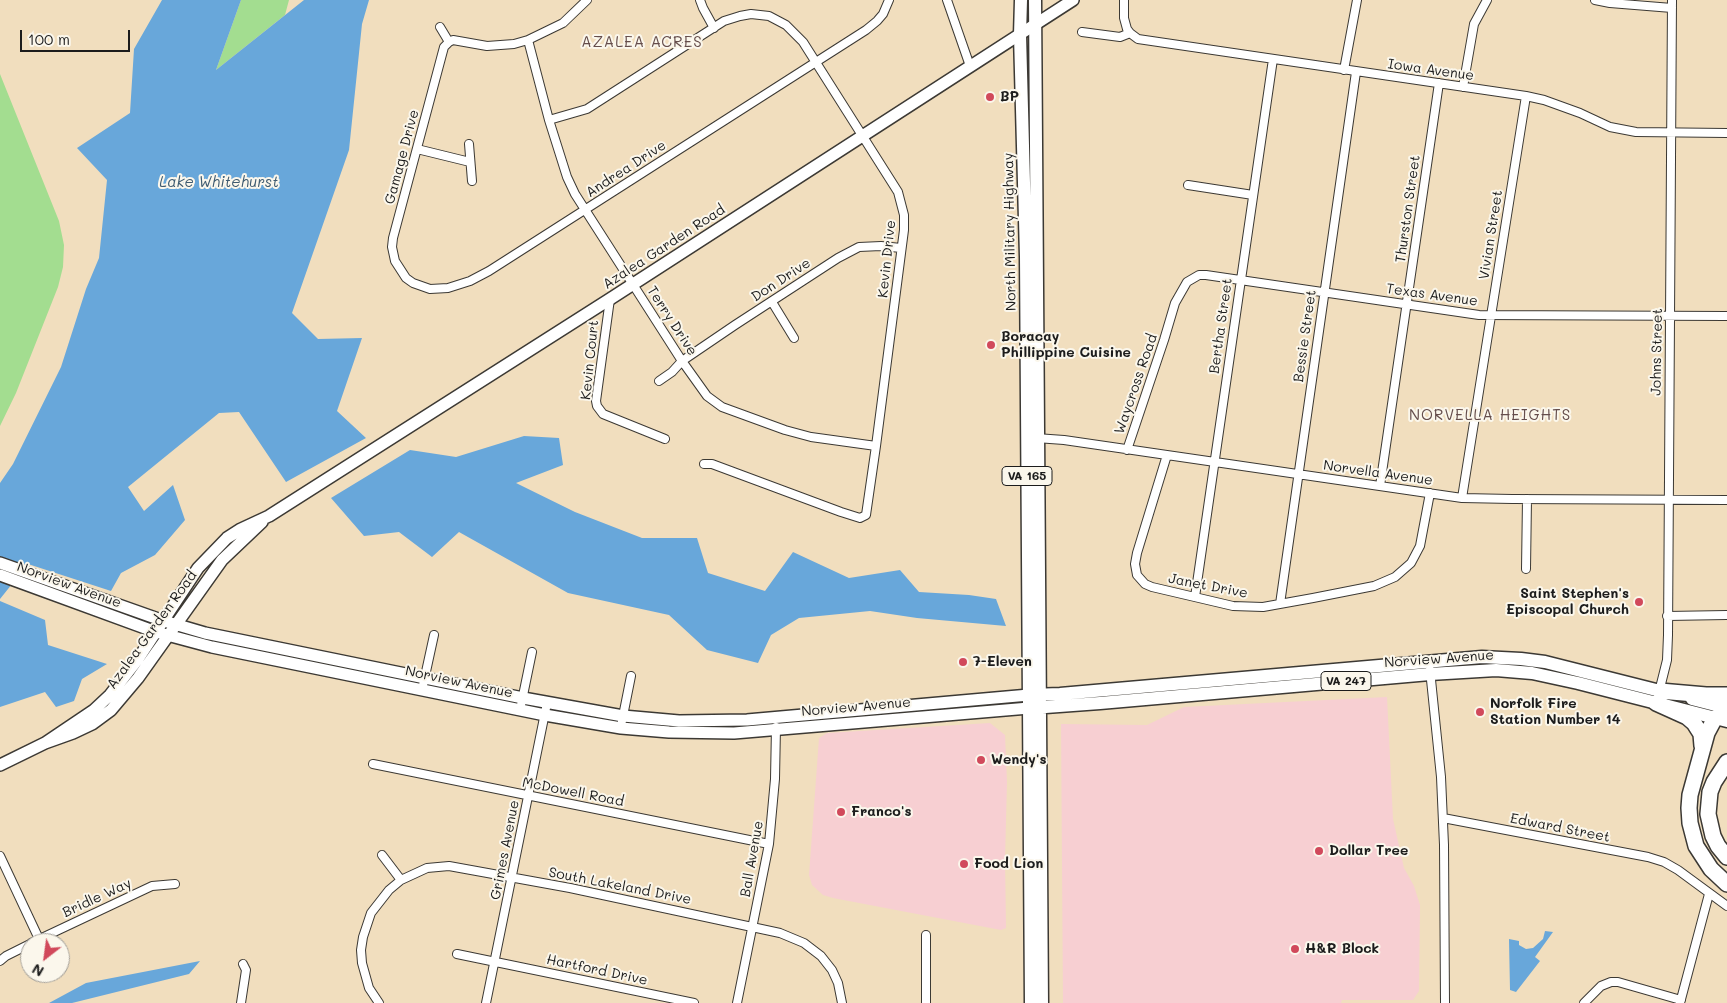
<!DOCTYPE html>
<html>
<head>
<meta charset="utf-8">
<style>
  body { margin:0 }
  #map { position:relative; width:1727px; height:1003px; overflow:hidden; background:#f1debe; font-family:Mali,sans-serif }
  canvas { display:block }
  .north { position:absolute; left:20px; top:933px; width:50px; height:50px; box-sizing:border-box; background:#fbf7ec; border:1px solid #a29f99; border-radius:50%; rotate:210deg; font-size:14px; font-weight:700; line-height:20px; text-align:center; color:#1c1c1c }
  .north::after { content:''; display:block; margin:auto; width:18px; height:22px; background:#d1495b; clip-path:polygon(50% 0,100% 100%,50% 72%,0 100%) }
  .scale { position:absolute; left:20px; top:30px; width:110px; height:22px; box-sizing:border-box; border:2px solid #1c1c1c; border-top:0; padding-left:6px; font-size:15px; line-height:18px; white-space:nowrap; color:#1c1c1c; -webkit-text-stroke:4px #fbf7ec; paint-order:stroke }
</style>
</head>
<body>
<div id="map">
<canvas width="1727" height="1003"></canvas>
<div class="north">N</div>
<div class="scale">100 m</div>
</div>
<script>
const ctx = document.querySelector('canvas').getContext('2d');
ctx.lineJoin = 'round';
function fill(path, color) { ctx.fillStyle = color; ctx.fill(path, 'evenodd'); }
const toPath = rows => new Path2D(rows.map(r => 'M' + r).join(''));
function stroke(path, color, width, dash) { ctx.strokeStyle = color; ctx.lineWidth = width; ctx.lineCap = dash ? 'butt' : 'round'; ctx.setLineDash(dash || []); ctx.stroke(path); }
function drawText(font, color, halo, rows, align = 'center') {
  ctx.font = font + ' Mali,sans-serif'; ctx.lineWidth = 4; ctx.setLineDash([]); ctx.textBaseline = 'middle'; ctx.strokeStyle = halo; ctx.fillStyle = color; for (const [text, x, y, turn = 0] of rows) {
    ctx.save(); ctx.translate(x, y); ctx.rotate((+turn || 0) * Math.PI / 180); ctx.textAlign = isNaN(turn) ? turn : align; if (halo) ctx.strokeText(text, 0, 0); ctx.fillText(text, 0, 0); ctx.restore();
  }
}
const built = toPath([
  [1387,697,1393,819,1404,868,1414,886,1420,905,1419,991,1413,1000,1342,1000,1341,1003,1063,1003,1061,724,1147,725,1184,707],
  [990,723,1005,735,1007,782,1005,859,1006,928,1001,930,833,898,823,895,812,885,809,875,819,738,827,733]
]);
const green = toPath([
  [241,0,289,0,285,15,216,70],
  [0,74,59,221,64,245,63,267,58,287,16,393,0,426]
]);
const water = toPath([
  [162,0,241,0,216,70,304,0,369,0,362,24,349,150,292,313,318,339,362,338,337,411,366,438,286,482,239,412,219,413,128,487,144,511,173,485,185,520,155,555,121,573,111,591,28,564,0,599,0,483,13,464,61,367,86,289,99,258,107,180,77,148,130,113,134,49],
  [524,436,559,438,563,465,516,483,575,512,642,538,697,538,708,573,765,591,793,552,849,578,900,570,919,592,969,595,996,599,1006,626,917,618,870,611,799,618,771,635,758,663,707,650,669,615,568,593,459,532,432,557,399,532,364,536,331,498,410,450,456,457],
  [0,601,45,620,48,645,107,664,82,679,74,701,56,707,45,692,0,707],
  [1545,931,1553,932,1535,957,1540,961,1516,992,1510,990,1509,939,1519,941,1519,945,1526,949,1533,948,1543,939],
  [200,961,189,974,72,1003,49,1003,86,983]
]);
const street = toPath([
  [587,0,563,23,528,40,514,44,487,46,453,40,449,42,444,47,393,238,392,247,395,261,406,278,413,283,430,289,448,288,470,281,489,271,866,30,877,21,883,14,889,0],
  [700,0,703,8,714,28],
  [947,0,970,66],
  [1124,0,1124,18,1127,29,1130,33,1138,39,1526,96,1544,100,1580,113,1610,127,1636,132,1727,133],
  [1595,0,1610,3,1672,8],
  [440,27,449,42],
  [1082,32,1120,37,1130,33],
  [528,40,549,120,567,177,575,194,682,361,707,396,722,407,785,430,811,437,876,446],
  [1344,70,1357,0],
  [1463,87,1474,24,1487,0],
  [549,120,587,109,724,21,740,16,751,14,769,16,786,25,803,42,898,192,904,215,904,230,876,446,866,515,860,518,841,512,712,464,704,464],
  [469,144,472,181],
  [417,149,470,162],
  [1188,185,1253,195],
  [610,299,596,401,597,406,603,414,665,439],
  [772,302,794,338],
  [659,381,672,372,682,361,735,325,838,258,859,247,881,246,901,248],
  [1036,438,1064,440,1462,498,1512,499,1727,500],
  [1127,450,1164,340,1175,303,1187,282,1199,275,1206,275,1479,315,1727,316],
  [1167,455,1137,553,1135,564,1137,575,1145,584,1152,587,1233,606,1263,607,1313,598,1374,586,1395,577,1411,563,1420,546,1430,493],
  [1380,486,1439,83],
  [1462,498,1526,96],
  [1526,569,1527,499],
  [1195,597,1273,59],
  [1280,604,1356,72],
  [1667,616,1727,615],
  [1430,670,1441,777,1444,845,1445,1003],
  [422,690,434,635],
  [1659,692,1667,660,1668,635,1672,0],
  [520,710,532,652],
  [622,721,631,676],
  [373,764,769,844],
  [1443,818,1648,857,1664,862,1678,870,1727,906],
  [382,855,401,880],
  [0,856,39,939],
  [926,935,926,1003],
  [31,943,152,886,175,884],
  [457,954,694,1003],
  [0,961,6,956,30,944],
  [241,1003,246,970,243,964],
  [379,1003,369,988,362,963,361,950,363,937,371,913,389,890,401,880,427,868,449,866,570,888,780,933,804,943,821,956,832,970,838,983,842,1003],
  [486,1003,547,703],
  [737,1003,769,844,775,779,776,727],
  [1584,1003,1601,986,1611,982,1618,982,1681,1000],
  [1680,1003,1709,894]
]);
const secondary = toPath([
  [0,563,164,621,205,633,523,698,623,716,679,721,747,720,1029,695],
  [0,575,156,632,212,647,545,715,621,728,669,732,734,733,1029,708],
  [45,743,94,710,110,695,138,659,198,568,227,538,241,529,269,516,610,299,1073,0],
  [0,765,45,743,73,733,92,724,111,710,138,678,222,560,262,522]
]);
const primary = toPath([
  [1021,0,1020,35,1026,257,1031,1003],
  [1035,0,1042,1003],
  [1031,695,1060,694,1482,657,1521,659,1545,662,1668,693],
  [1692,699,1727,708],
  [1032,708,1100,703,1430,674,1496,670,1532,673,1578,683,1727,721]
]);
const highway = toPath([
  [1660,691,1706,695,1727,695],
  [1656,703,1687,717,1694,723,1701,734,1702,746],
  [1727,712,1715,718,1707,733,1690,795,1689,808,1690,823,1696,846,1711,869,1727,884],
  [1727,762,1714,782,1710,792,1708,814,1713,836,1718,846,1727,857]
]);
const markers = [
  [990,97,5,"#d1495b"],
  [991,345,5,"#d1495b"],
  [1639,602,5,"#d1495b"],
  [963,662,5,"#d1495b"],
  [1480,712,5,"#d1495b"],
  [981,760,5,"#d1495b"],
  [841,812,5,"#d1495b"],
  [1319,851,5,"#d1495b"],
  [964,864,5,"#d1495b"],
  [1295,949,5,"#d1495b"]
];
const shields = [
  [1027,476,50],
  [1346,681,50]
];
const shieldNames = [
  ["VA 165",1027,476],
  ["VA 247",1346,681]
];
const streetNames = [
  ["Iowa Avenue",1431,70,8],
  ["Gamage Drive",402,157,-75],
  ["Andrea Drive",626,169,-33],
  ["Thurston Street",1408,209,-82],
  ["North Military Highway",1010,232,-91],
  ["Vivian Street",1491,235,-81],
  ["Azalea Garden Road",664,247,-33],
  ["Kevin Drive",887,259,-84],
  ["Don Drive",781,280,-33],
  ["Texas Avenue",1432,295,8],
  ["Terry Drive",672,321,57],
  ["Bertha Street",1221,326,-82],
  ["Bessie Street",1305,336,-82],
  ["Johns Street",1657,352,-89],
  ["Kevin Court",590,360,-84],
  ["Waycross Road",1136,384,-71],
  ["Norvella Avenue",1378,473,8],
  ["Norview Avenue",69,585,20],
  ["Janet Drive",1208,586,11],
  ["Azalea Garden Road",152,630,-54],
  ["Norview Avenue",1439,659,-4],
  ["Norview Avenue",459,682,12],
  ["Norview Avenue",856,707,-5],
  ["McDowell Road",573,792,11],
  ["Edward Street",1560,828,11],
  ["Grimes Avenue",505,850,-79],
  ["Ball Avenue",752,859,-80],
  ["South Lakeland Drive",620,886,11],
  ["Bridle Way",97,898,-25],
  ["Hartford Drive",597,970,12]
];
const poiNames = [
  ["BP",1000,97],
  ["Boracay",1001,337],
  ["Phillippine Cuisine",1001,353],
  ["Saint Stephen's",1629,594,"right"],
  ["Episcopal Church",1629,610,"right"],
  ["7-Eleven",973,662],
  ["Norfolk Fire",1490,704],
  ["Station Number 14",1490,720],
  ["Wendy's",991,760],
  ["Franco's",851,812],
  ["Dollar Tree",1329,851],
  ["Food Lion",974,864],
  ["H&R Block",1305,949]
];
const neighbourhoodNames = [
  ["AZALEA ACRES",642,42],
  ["NORVELLA HEIGHTS",1490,415]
];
const waterNames = [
  ["Lake Whitehurst",219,182]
];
fill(built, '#f7cfd2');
fill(green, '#a3dd90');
fill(water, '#68a7da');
stroke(street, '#3c3934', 10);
stroke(secondary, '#3c3934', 14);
stroke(primary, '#3c3934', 15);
stroke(highway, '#3c3934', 18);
stroke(street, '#fff', 8);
stroke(secondary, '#fff', 11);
stroke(primary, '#fff', 12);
stroke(highway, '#fff', 15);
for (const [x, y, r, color] of markers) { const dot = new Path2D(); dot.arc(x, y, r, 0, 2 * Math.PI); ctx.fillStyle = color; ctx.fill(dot); stroke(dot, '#fbf7ec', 2); }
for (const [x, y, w] of shields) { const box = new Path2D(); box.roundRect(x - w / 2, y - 9.5, w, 19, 4); ctx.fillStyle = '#fbf7ec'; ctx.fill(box); stroke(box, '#1c1c1c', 1); }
drawText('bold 12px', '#1c1c1c', null, shieldNames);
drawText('14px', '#1c1c1c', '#fbf7ec', streetNames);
drawText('bold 14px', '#1c1c1c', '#fbf7ec', poiNames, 'left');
ctx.letterSpacing = '1px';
drawText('15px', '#654d4b', '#fbf7ec', neighbourhoodNames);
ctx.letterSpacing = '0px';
drawText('italic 15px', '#3e5b71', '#fbf7ec', waterNames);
</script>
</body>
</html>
